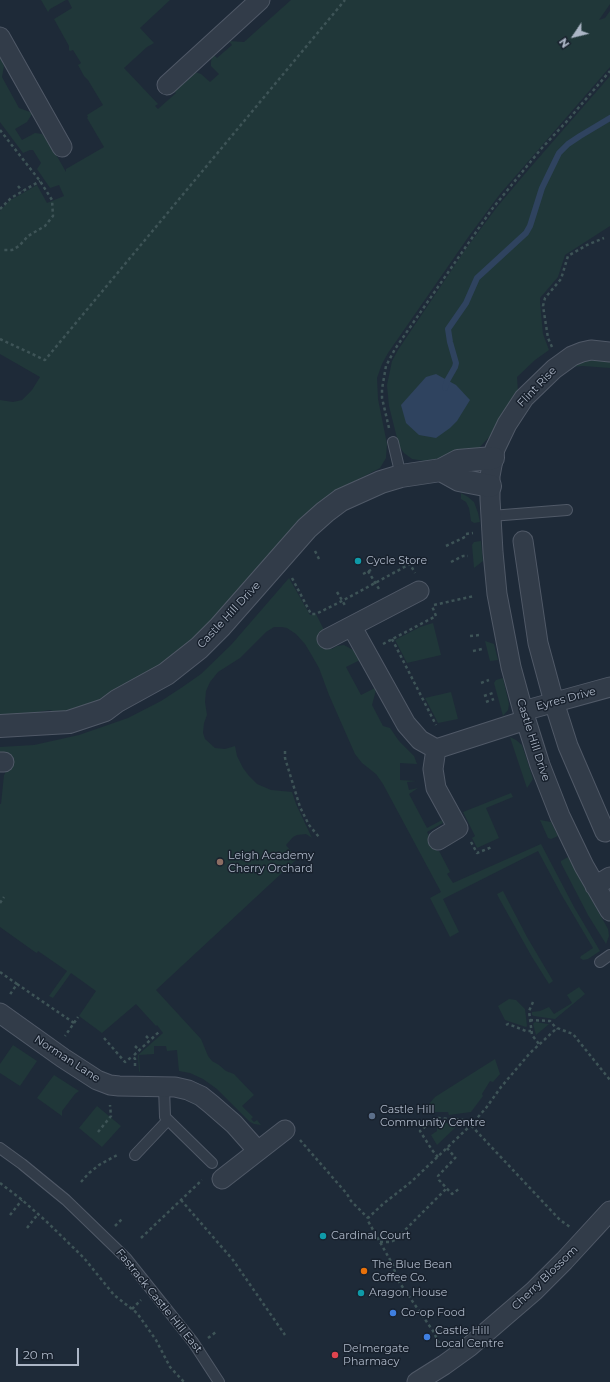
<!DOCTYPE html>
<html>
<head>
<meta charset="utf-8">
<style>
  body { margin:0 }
  #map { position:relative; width:610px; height:1382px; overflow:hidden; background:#1e2a38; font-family:Montserrat,sans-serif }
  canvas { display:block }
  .north { position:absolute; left:554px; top:16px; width:40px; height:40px; -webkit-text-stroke:3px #18212d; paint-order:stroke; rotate:235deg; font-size:11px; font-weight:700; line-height:16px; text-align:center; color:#acb6c6 }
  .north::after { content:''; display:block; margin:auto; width:14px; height:18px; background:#acb6c6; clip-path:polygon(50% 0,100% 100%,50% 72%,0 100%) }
  .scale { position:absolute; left:16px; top:1348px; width:63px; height:18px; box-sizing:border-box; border:2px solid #acb6c6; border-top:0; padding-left:5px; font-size:12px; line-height:14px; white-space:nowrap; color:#acb6c6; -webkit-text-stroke:3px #18212d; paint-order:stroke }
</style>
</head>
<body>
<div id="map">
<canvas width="610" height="1382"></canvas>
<div class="north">N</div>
<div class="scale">20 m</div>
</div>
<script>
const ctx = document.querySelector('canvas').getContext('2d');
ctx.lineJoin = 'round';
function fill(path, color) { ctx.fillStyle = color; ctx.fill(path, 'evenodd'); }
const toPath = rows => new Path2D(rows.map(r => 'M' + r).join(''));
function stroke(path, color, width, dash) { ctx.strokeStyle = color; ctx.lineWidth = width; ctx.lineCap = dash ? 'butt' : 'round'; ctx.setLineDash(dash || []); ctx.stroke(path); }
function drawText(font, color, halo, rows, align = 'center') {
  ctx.font = font + ' Montserrat,sans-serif'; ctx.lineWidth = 3; ctx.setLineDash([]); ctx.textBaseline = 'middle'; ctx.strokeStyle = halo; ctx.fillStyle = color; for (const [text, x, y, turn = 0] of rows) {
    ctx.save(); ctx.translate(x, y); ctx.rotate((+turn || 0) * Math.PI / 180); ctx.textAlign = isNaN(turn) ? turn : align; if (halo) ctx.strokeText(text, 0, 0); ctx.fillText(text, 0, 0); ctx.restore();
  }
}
const green = toPath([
  [41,0,66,0,50,9,48,12],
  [68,0,170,0,140,28,154,43,147,47,124,68,158,104,155,106,158,109,176,93,173,90,195,72,201,74,210,82,219,74,211,66,211,62,212,56,214,55,217,58,232,45,229,41,244,42,291,0,610,0,610,4,599,20,605,18,610,11,610,67,500,194,469,236,388,353,382,364,377,378,378,399,387,444,386,458,380,468,334,492,203,630,181,650,148,673,110,692,99,707,69,717,50,710,20,715,0,716,0,400,13,402,22,400,32,390,40,377,0,354,0,211,9,201,37,185,47,203,64,196,59,185,50,188,37,169,41,163,33,150,30,150,23,153,0,122,0,57,4,66,2,77,19,108,30,112,32,114,27,122,15,129,22,140,35,133,42,134,46,137,66,172,66,169,104,147,87,118,88,117,87,115,103,105,88,80,84,76,78,65,81,63,73,50,70,51,69,50,69,46,54,19,72,8],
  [610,76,610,226,565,255,558,277,540,298,540,302,543,334,549,350,535,360,517,377,518,392,502,413,490,436,480,447,474,451,445,457,425,461,412,459,404,453,399,446,389,406,387,385,392,361,398,350,465,250,497,207,529,169],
  [593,359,610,360,610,368,583,366,570,367,576,363],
  [461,493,468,497,474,502,478,513,480,522,474,523,471,521,469,508,466,502,461,499],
  [481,541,483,561,474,568,472,545,474,542],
  [289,578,310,615,316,614,324,630,322,632,332,649,337,646,344,645,355,651,360,660,346,667,361,695,375,688,376,690,372,705,383,726,390,728,399,741,414,756,417,764,400,763,400,780,416,781,407,782,409,790,418,788,409,794,427,828,442,820,443,823,427,832,437,851,439,851,450,872,447,874,453,883,541,844,574,907,600,951,588,959,583,960,580,958,581,956,593,948,561,894,538,851,443,899,459,932,450,937,430,898,441,892,383,784,376,774,362,763,355,754,329,695,319,668,311,654,305,644,296,634,287,628,282,627,274,627,266,632,240,658,218,672,210,682,206,691,205,702,207,715,204,723,203,733,205,739,215,748,225,749,235,746,237,756,243,768,249,776,257,784,271,790,292,792,296,804,312,838,306,834,297,835,293,837,286,845,297,859,156,990,201,1039,208,1056,212,1061,219,1065,226,1071,234,1074,254,1095,242,1106,253,1117,251,1119,254,1122,257,1120,261,1125,254,1124,250,1122,217,1089,203,1079,190,1073,179,1071,177,1050,167,1051,166,1046,154,1046,154,1054,139,1055,140,1071,139,1072,138,1055,163,1033,157,1025,156,1026,136,1004,102,1033,79,1016,96,991,71,973,53,998,49,996,67,971,38,951,37,953,35,952,0,927,0,804,1,804,4,775,5,774,6,753,0,753,0,747,34,745,79,735,128,718,161,701,181,688,201,674,231,645],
  [433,623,441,655,407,663,395,640,420,627],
  [485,641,494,644,498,660,490,661],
  [503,678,509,704,508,710,503,716,494,683,496,680],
  [451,692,458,719,438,723,425,698],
  [510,737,516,740,522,745,533,779,527,788],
  [511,793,513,797,486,808,499,838,477,848,472,838,475,836,463,812],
  [540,820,551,822,558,836,551,839,548,838],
  [568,857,608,929,609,936,606,944,588,915,561,863,561,861],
  [503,891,527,937,553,981,549,984,532,957,500,900,497,894],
  [579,987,585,994,555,1019,534,1016,532,1015,532,1012,540,1011,549,1007,554,1014,572,1003,567,995],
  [509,999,516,1000,525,1009,527,1026,526,1027,505,1020,498,1006],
  [535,1022,548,1024,549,1024,536,1035,533,1024],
  [13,1045,37,1061,20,1086,0,1073,0,1064],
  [495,1059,500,1074,493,1082,490,1081,482,1094,483,1096,471,1112,449,1115,448,1112,435,1112,434,1114,422,1112,435,1097],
  [54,1075,79,1091,75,1094,62,1111,62,1116,37,1098],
  [97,1106,121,1126,102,1147,79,1128],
  [437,1121,458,1125,437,1145,431,1135,437,1131]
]);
const water = toPath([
  [436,374,456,385,470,400,457,421,450,428,436,438,419,435,406,423,401,405,426,377]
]);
const stream = toPath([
  [445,388,447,381,455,367,456,363,450,342,448,329,466,303,477,278,526,233,530,226,542,188,559,153,568,144,580,136,610,118]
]);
const path = toPath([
  [0,130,40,181,52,200,53,216,45,226,28,236,19,246,12,250,3,250],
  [18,186,22,191],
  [0,209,11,198,40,181],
  [0,339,45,360,345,0],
  [552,347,548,338,543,306,545,298,561,279,568,256,587,245,604,238],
  [389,428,382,398,382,389,386,366,395,349,492,209,541,149,568,120,610,71],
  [466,534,473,533],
  [446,546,467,536],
  [315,551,320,561],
  [451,562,463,556,468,556],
  [368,571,379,589],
  [363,574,373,569],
  [292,578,311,614,316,614,342,601,410,564,415,573],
  [337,592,346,607],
  [434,605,474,596],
  [470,636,480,635],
  [392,639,436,725],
  [383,644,436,616,432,606],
  [473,651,482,649],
  [481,683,489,680],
  [484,696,493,693],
  [486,702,494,699],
  [285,751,285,758,300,807,309,825,319,837],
  [471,842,477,853,492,847],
  [0,903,4,897],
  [0,972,17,984,9,996],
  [17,984,74,1023,65,1036],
  [533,1002,529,1011,532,1035,539,1044],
  [530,1020,550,1021,557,1029],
  [74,1023,78,1017],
  [506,1025,508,1024,526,1031,531,1031],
  [146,1036,150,1040],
  [104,1038,125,1062,133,1056],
  [135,1046,139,1050],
  [135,1066,135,1059,133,1056,160,1031],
  [98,1132,111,1116,110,1105],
  [300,1140,347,1194,351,1201,368,1218],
  [447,1148,453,1155],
  [438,1157,432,1150,420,1131,436,1118,466,1120,560,1220,570,1227],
  [456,1157,438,1176,439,1180,452,1194,459,1189],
  [81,1182,89,1173,99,1165,119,1154],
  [0,1183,21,1199,47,1222,84,1258,114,1295,137,1313,156,1340,170,1367,184,1382],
  [181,1200,233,1260,285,1335],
  [10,1215,22,1200],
  [115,1226,122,1219],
  [27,1228,38,1214],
  [141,1238,202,1180],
  [380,1242,390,1242,395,1240,447,1188],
  [132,1309,141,1300],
  [208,1338,216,1332],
  [439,1343,433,1331,397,1279,393,1265,368,1221,368,1218,383,1204,411,1182,471,1125,486,1108,501,1087,530,1053,557,1028,573,1034,610,1080]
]);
const service = toPath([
  [393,442,401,476],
  [491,516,567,510],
  [600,962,610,955],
  [164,1087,165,1117,212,1163],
  [0,1148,22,1164,66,1200,126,1258,193,1342,219,1382],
  [135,1155,168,1120]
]);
const minor = toPath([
  [0,37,62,147],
  [167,85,260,0],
  [610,352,591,350,582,352,572,356,554,369,524,398,507,424,495,449,490,476,490,499,493,552,497,594,511,667,523,711,540,765,560,816,584,866,610,911],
  [523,541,538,643,554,702,568,746,605,832],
  [352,627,406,724,420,740,436,749,433,769,436,788,458,828,438,840],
  [327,639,419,591],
  [523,711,610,687],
  [436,749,526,720],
  [0,762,4,762],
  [595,886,610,877],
  [0,1013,63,1058,97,1080,110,1085,119,1086,175,1087,188,1090,201,1096,211,1104,234,1124,258,1151],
  [222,1179,285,1130],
  [417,1382,444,1365,469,1347,534,1291,564,1261,610,1211]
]);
const tertiary = toPath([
  [441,470,459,480,490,486],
  [0,726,69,722,105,710,117,701,166,674,199,648,220,627,307,528,325,512,341,500,381,482,401,476,441,470,458,461,493,458]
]);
const markers = [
  [358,561,4,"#0f9aa8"],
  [220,862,4,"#8d6e63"],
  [372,1116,4,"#5c6f8a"],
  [323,1236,4,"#0f9aa8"],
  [364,1271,4,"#e8710a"],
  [361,1293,4,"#0f9aa8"],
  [393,1313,4,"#3f7fe0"],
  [427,1337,4,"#3f7fe0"],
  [335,1355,4,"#e0444e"]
];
const streetNames = [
  ["Flint Rise",537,387,-46],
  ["Castle Hill Drive",229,615,-47],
  ["Eyres Drive",566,699,-15],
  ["Castle Hill Drive",533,740,72],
  ["Norman Lane",67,1059,33],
  ["Cherry Blossom",545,1278,-44],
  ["Fastrack Castle Hill East",159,1301,51]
];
const poiNames = [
  ["Cycle Store",366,561],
  ["Leigh Academy",228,856],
  ["Cherry Orchard",228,869],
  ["Castle Hill",380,1110],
  ["Community Centre",380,1123],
  ["Cardinal Court",331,1236],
  ["The Blue Bean",372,1265],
  ["Coffee Co.",372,1278],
  ["Aragon House",369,1293],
  ["Co-op Food",401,1313],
  ["Castle Hill",435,1331],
  ["Local Centre",435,1344],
  ["Delmergate",343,1349],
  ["Pharmacy",343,1362]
];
fill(green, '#203739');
fill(water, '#2f435f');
stroke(stream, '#2f435f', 6);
stroke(service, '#505967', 12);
stroke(minor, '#505967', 21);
stroke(tertiary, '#505967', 24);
stroke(path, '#3e5457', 2.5, [3, 3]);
stroke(service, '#323c49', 10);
stroke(minor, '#323c49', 19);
stroke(tertiary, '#323c49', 22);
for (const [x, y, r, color] of markers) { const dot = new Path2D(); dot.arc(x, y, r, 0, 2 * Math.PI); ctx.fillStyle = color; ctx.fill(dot); stroke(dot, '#18212d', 1.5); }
drawText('11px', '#acb6c6', '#18212d', streetNames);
drawText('11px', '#acb6c6', '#18212d', poiNames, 'left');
</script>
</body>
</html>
